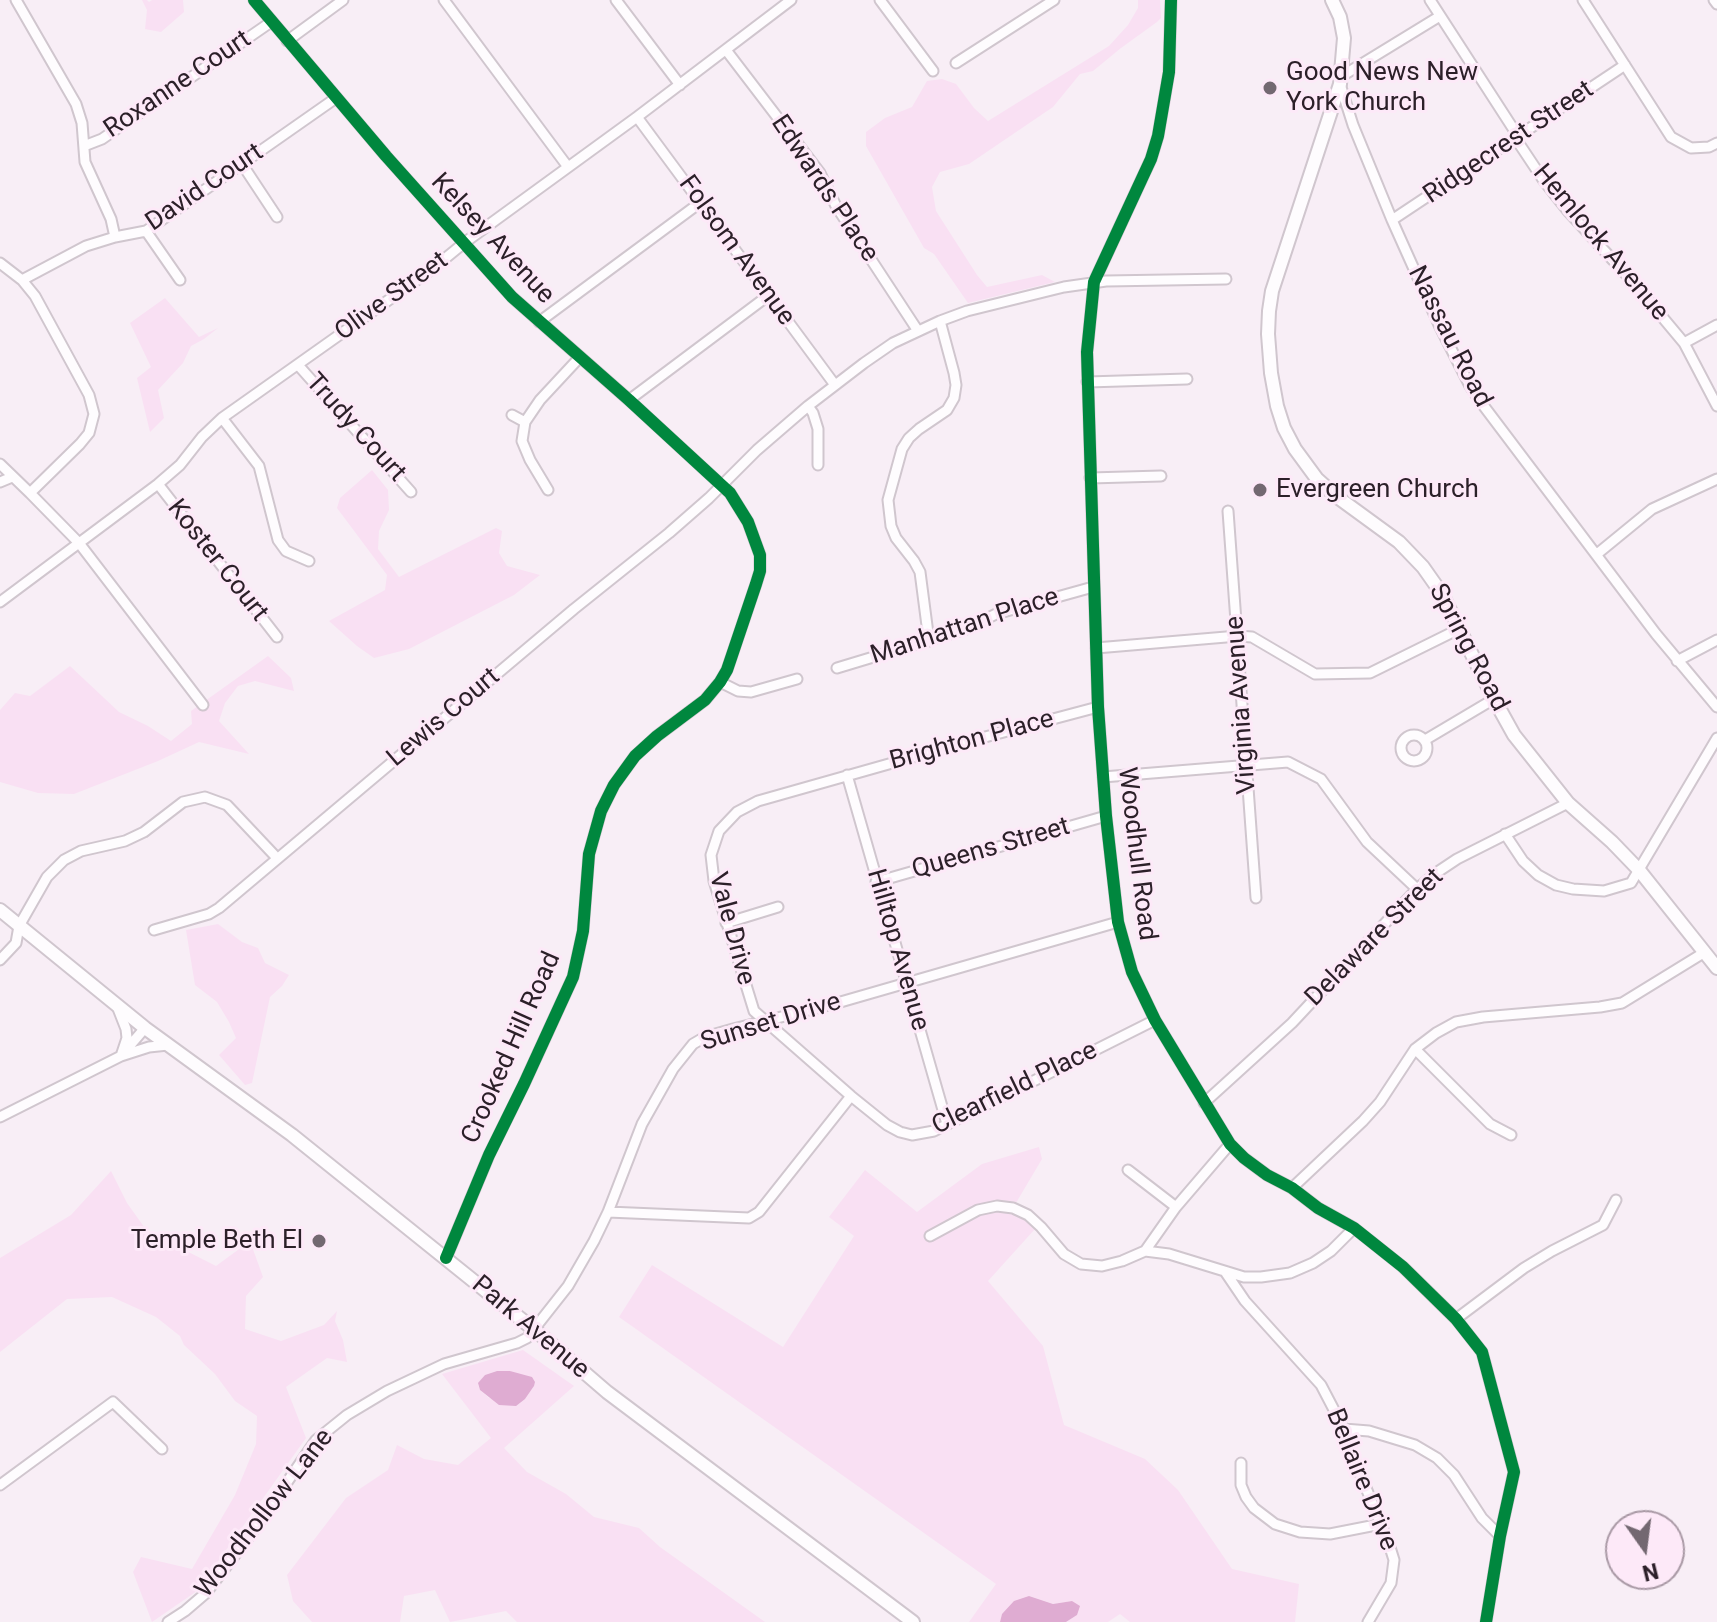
<!DOCTYPE html>
<html>
<head>
<meta charset="utf-8">
<style>
  body { margin:0 }
  #map { position:relative; width:1717px; height:1622px; overflow:hidden; background:#f8eef6; font-family:Roboto,sans-serif }
  canvas { display:block }
  .north { position:absolute; left:1605px; top:1510px; width:80px; height:80px; box-sizing:border-box; background:#fde9f8; border:2px solid #a999a5; border-radius:50%; rotate:166deg; font-size:22px; font-weight:700; line-height:32px; text-align:center; color:#2c2029 }
  .north::after { content:''; display:block; margin:auto; width:28px; height:36px; background:#736871; clip-path:polygon(50% 0,100% 100%,50% 72%,0 100%) }
</style>
</head>
<body>
<div id="map">
<canvas width="1717" height="1622"></canvas>
<div class="north">N</div>
</div>
<script>
const ctx = document.querySelector('canvas').getContext('2d');
ctx.lineJoin = 'round';
function fill(path, color) { ctx.fillStyle = color; ctx.fill(path, 'evenodd'); }
const toPath = rows => new Path2D(rows.map(r => 'M' + r).join(''));
function stroke(path, color, width, dash) { ctx.strokeStyle = color; ctx.lineWidth = width; ctx.lineCap = dash ? 'butt' : 'round'; ctx.setLineDash(dash || []); ctx.stroke(path); }
function drawText(font, color, halo, rows, align = 'center') {
  ctx.font = font + ' Roboto,sans-serif'; ctx.lineWidth = 6; ctx.setLineDash([]); ctx.textBaseline = 'middle'; ctx.strokeStyle = halo; ctx.fillStyle = color; for (const [text, x, y, turn = 0] of rows) {
    ctx.save(); ctx.translate(x, y); ctx.rotate((+turn || 0) * Math.PI / 180); ctx.textAlign = isNaN(turn) ? turn : align; if (halo) ctx.strokeText(text, 0, 0); ctx.fillText(text, 0, 0); ctx.restore();
  }
}
const green = toPath([
  [142,0,147,0,149,2,152,0,183,0,184,12,161,32,145,29,147,10],
  [1138,0,1160,0,1161,18,1157,22,1121,48,1093,71,1080,74,1053,107,969,164,940,172,932,187,936,211,977,275,987,287,1042,275,1055,282,968,303,934,254,924,248,866,146,866,132,885,118,912,107,927,81,942,79,956,84,974,108,988,121,1109,46,1128,25,1138,8],
  [165,298,199,337,218,328,204,339,191,346,183,363,158,390,164,418,150,432,137,378,151,367,130,323],
  [372,470,388,490,389,510,379,531,378,549,399,577,496,528,502,531,499,553,507,566,540,575,514,595,409,649,374,658,357,646,329,621,385,590,387,575,337,508,340,498],
  [268,656,291,678,294,691,255,681,238,686,225,703,219,721,249,754,199,742,158,761,74,794,38,793,0,782,0,710,15,693,30,696,70,666,119,712,148,726,171,741,192,724,191,711],
  [218,924,242,942,258,948,265,963,289,975,282,986,270,997,252,1083,245,1085,219,1055,236,1038,229,1022,217,1002,195,985,186,930],
  [1039,1147,1042,1159,1013,1208,1035,1229,988,1281,1043,1346,1064,1425,1145,1459,1178,1490,1232,1569,1299,1584,1295,1622,1130,1622,1120,1614,1108,1622,1066,1622,1077,1615,1072,1601,1053,1604,1029,1596,1002,1614,1000,1622,969,1622,996,1584,619,1317,652,1265,783,1347,854,1236,829,1217,865,1170,917,1212,982,1164],
  [111,1171,127,1203,147,1231,216,1266,250,1241,263,1277,246,1296,245,1329,281,1341,324,1325,337,1311,335,1321,343,1340,347,1362,327,1358,286,1387,306,1438,197,1591,152,1622,133,1572,141,1557,192,1569,235,1495,256,1444,257,1416,235,1401,215,1374,184,1345,180,1336,156,1317,112,1297,67,1299,0,1352,0,1258,71,1215],
  [523,1350,574,1386,504,1448,527,1472,566,1494,594,1517,639,1528,660,1547,765,1622,517,1622,506,1611,450,1622,435,1590,404,1596,400,1622,312,1622,293,1601,287,1575,346,1498,388,1470,397,1445,424,1459,458,1465,491,1438,442,1374],
  [497,1371,510,1371,534,1386,525,1399,489,1398,480,1390,478,1384,485,1375]
]);
const water = toPath([
  [497,1371,510,1371,532,1377,535,1382,534,1386,525,1399,516,1406,499,1405,480,1390,478,1383,485,1375],
  [1029,1596,1053,1604,1072,1601,1080,1606,1077,1615,1066,1622,1000,1622,1002,1614,1014,1601]
]);
const minor = toPath([
  [16,0,76,104,82,123,85,162,111,219,115,237],
  [254,0,386,156,512,297,629,400,730,493,748,522,760,555,760,571,756,584,727,670,720,682,705,700,657,736,635,756,614,785,601,811,589,854,583,931,573,977,524,1084,489,1155,446,1258],
  [444,0,568,167],
  [616,0,680,85],
  [880,0,933,71],
  [1171,0,1169,72,1158,136,1151,159,1094,282,1087,352,1098,707,1106,816,1118,922,1132,972,1155,1020,1230,1144,1244,1158,1267,1175,1292,1188,1318,1208,1354,1228,1403,1267,1456,1319,1482,1352,1514,1472,1500,1536,1486,1622],
  [1430,0,1514,130,1520,145,1544,181,1567,210,1633,282,1684,343,1717,406],
  [1583,0,1671,137,1691,148,1709,147,1717,143],
  [1714,0,1717,4],
  [287,41,343,0],
  [726,50,820,173,836,206,918,331],
  [956,63,1054,0],
  [1342,76,1440,16],
  [1340,84,1353,125,1392,220,1440,327,1470,386,1483,405,1656,634,1717,707],
  [637,117,835,385],
  [84,146,102,139,271,22],
  [242,164,277,217],
  [1392,220,1625,65],
  [146,231,180,280],
  [0,263,22,280,35,296,89,395,94,414,89,433,80,444,30,493],
  [22,280,86,246,115,237,146,231,336,98],
  [539,322,701,202],
  [1684,343,1717,325],
  [298,365,411,492],
  [1087,382,1187,379],
  [629,400,769,295],
  [808,406,813,413,818,429,818,465],
  [512,415,525,422],
  [222,418,259,466,278,540,286,551,309,561],
  [0,464,30,493,79,543,203,705],
  [1090,478,1161,476],
  [0,482,12,477],
  [158,484,277,637],
  [548,490,530,460,522,441,525,422,540,400,580,357],
  [1228,511,1256,898],
  [1597,554,1652,509,1717,479],
  [0,602,158,484,180,465,202,437,222,418,431,270,464,243,637,117,791,0],
  [929,641,920,572,914,561,896,538,891,526,888,500,902,449,909,438,919,429,947,410,954,398,956,385,954,373,940,321],
  [1096,648,1238,636,1252,637,1315,674,1370,673,1459,629],
  [1677,661,1717,640],
  [837,668,966,629,996,614,1093,587],
  [720,682,738,691,751,692,797,679],
  [1098,707,970,741,758,801,737,812,719,831,711,855,714,881,754,1011,851,1096,887,1125,900,1132,912,1135,934,1131,1155,1020],
  '1401 748a13 13 0 1 1 26 0a13 13 0 1 1-26 0Z',
  [1425,740,1494,699],
  [847,775,947,1124],
  [1103,777,1288,762,1321,779,1367,842,1417,889],
  [1505,834,1523,861,1538,875,1556,885,1573,889,1604,891,1631,883,1717,738],
  [876,882,1106,816],
  [726,923,778,907],
  [154,930,209,914,219,908,574,609,669,533,709,498,757,450,808,406,864,363,893,343,940,321,967,311,1064,287,1106,281,1226,279],
  [0,960,16,943,19,926,47,877,64,860,81,851,125,841,144,832,183,802,205,797,227,805,277,858],
  [117,1006,126,1029,127,1038,121,1056],
  [1415,1049,1490,1124,1511,1135],
  [126,1050,145,1028],
  [1204,1103,1292,1023,1417,889,1436,873,1457,859,1568,803],
  [0,1117,121,1056,149,1047,168,1045],
  [1128,1170,1176,1207],
  [1292,1188,1363,1121,1380,1102,1415,1049,1436,1033,1456,1022,1483,1017,1600,1007,1622,1003,1705,952],
  [608,1212,749,1218,759,1212,851,1096],
  [930,1236,978,1210,997,1206,1013,1208,1028,1215,1041,1227,1064,1254,1081,1264,1102,1266,1122,1261,1145,1251,1176,1207,1230,1144],
  [1145,1251,1169,1254,1244,1277,1261,1277,1290,1273,1313,1263,1331,1251,1354,1228],
  [1226,1273,1245,1301,1321,1385,1344,1429,1355,1461,1389,1544,1394,1560,1391,1583,1368,1622],
  [1456,1319,1524,1268,1552,1251,1603,1225,1616,1200],
  [1344,1429,1369,1431,1415,1445,1437,1458,1454,1475,1482,1518,1500,1536],
  [1241,1463,1241,1485,1246,1497,1254,1508,1275,1524,1300,1532,1330,1534,1381,1524],
  [0,1485,113,1402,162,1449],
  [168,1622,185,1611,206,1593,257,1526,316,1440,347,1415,387,1391,444,1364,517,1343,527,1338,568,1286,594,1241,608,1212,642,1124,673,1069,693,1044,705,1037,733,1029,837,1003,1118,922]
]);
const secondary = toPath([
  [1332,0,1340,17,1344,38,1340,84,1272,291,1269,311,1268,334,1271,373,1277,406,1284,428,1295,449,1317,479,1336,496,1399,542,1423,567,1442,594,1494,699,1514,735,1568,803,1612,842,1639,870,1717,968],
  [0,910,145,1028,292,1135,542,1336,607,1392,913,1622]
]);
const cycleway = toPath([
  [254,0,386,156,512,297,629,400,730,493,748,522,760,555,760,571,756,584,727,670,720,682,705,700,657,736,635,756,614,785,601,811,589,854,583,931,573,977,524,1084,489,1155,446,1258],
  [1171,0,1169,72,1158,136,1151,159,1094,282,1087,352,1098,707,1106,816,1118,922,1132,972,1155,1020,1230,1144,1244,1158,1267,1175,1292,1188,1318,1208,1354,1228,1403,1267,1456,1319,1482,1352,1514,1472,1500,1536,1486,1622]
]);
const markers = [
  [1270,88,8,"#736871"],
  [1260,490,8,"#736871"],
  [319,1241,8,"#736871"]
];
const poiNames = [
  ["Good News New",1286,73],
  ["York Church",1286,103],
  ["Evergreen Church",1276,490],
  ["Temple Beth El",303,1241,"right"]
];
const streetNames = [
  ["Roxanne Court",178,85,-34],
  ["Ridgecrest Street",1509,143,-34],
  ["David Court",205,188,-34],
  ["Edwards Place",824,189,56],
  ["Kelsey Avenue",492,239,47],
  ["Hemlock Avenue",1600,243,50],
  ["Folsom Avenue",736,251,54],
  ["Olive Street",392,297,-36],
  ["Nassau Road",1449,337,63],
  ["Trudy Court",355,428,48],
  ["Koster Court",217,561,52],
  ["Manhattan Place",965,627,-18],
  ["Spring Road",1468,648,62],
  ["Virginia Avenue",1242,705,-94],
  ["Lewis Court",444,718,-40],
  ["Brighton Place",972,741,-15],
  ["Queens Street",991,849,-16],
  ["Woodhull Road",1136,854,83],
  ["Vale Drive",731,929,75],
  ["Delaware Street",1375,938,-45],
  ["Hilltop Avenue",897,950,74],
  ["Sunset Drive",771,1023,-17],
  ["Crooked Hill Road",512,1048,-66],
  ["Clearfield Place",1015,1089,-26],
  ["Park Avenue",530,1328,40],
  ["Bellaire Drive",1361,1480,68],
  ["Woodhollow Lane",265,1514,-52]
];
fill(green, '#f9e0f3');
fill(water, '#dfacd2');
stroke(minor, '#d0c6ce', 13);
stroke(secondary, '#d0c6ce', 16);
stroke(minor, '#fefcfe', 9);
stroke(secondary, '#fefcfe', 12);
stroke(cycleway, '#00873e', 12);
for (const [x, y, r, color] of markers) { const dot = new Path2D(); dot.arc(x, y, r, 0, 2 * Math.PI); ctx.fillStyle = color; ctx.fill(dot); stroke(dot, '#fde9f8', 3); }
drawText('26px', '#2c2029', '#fde9f8', poiNames, 'left');
drawText('26px', '#2c2029', '#fde9f8', streetNames);
</script>
</body>
</html>
